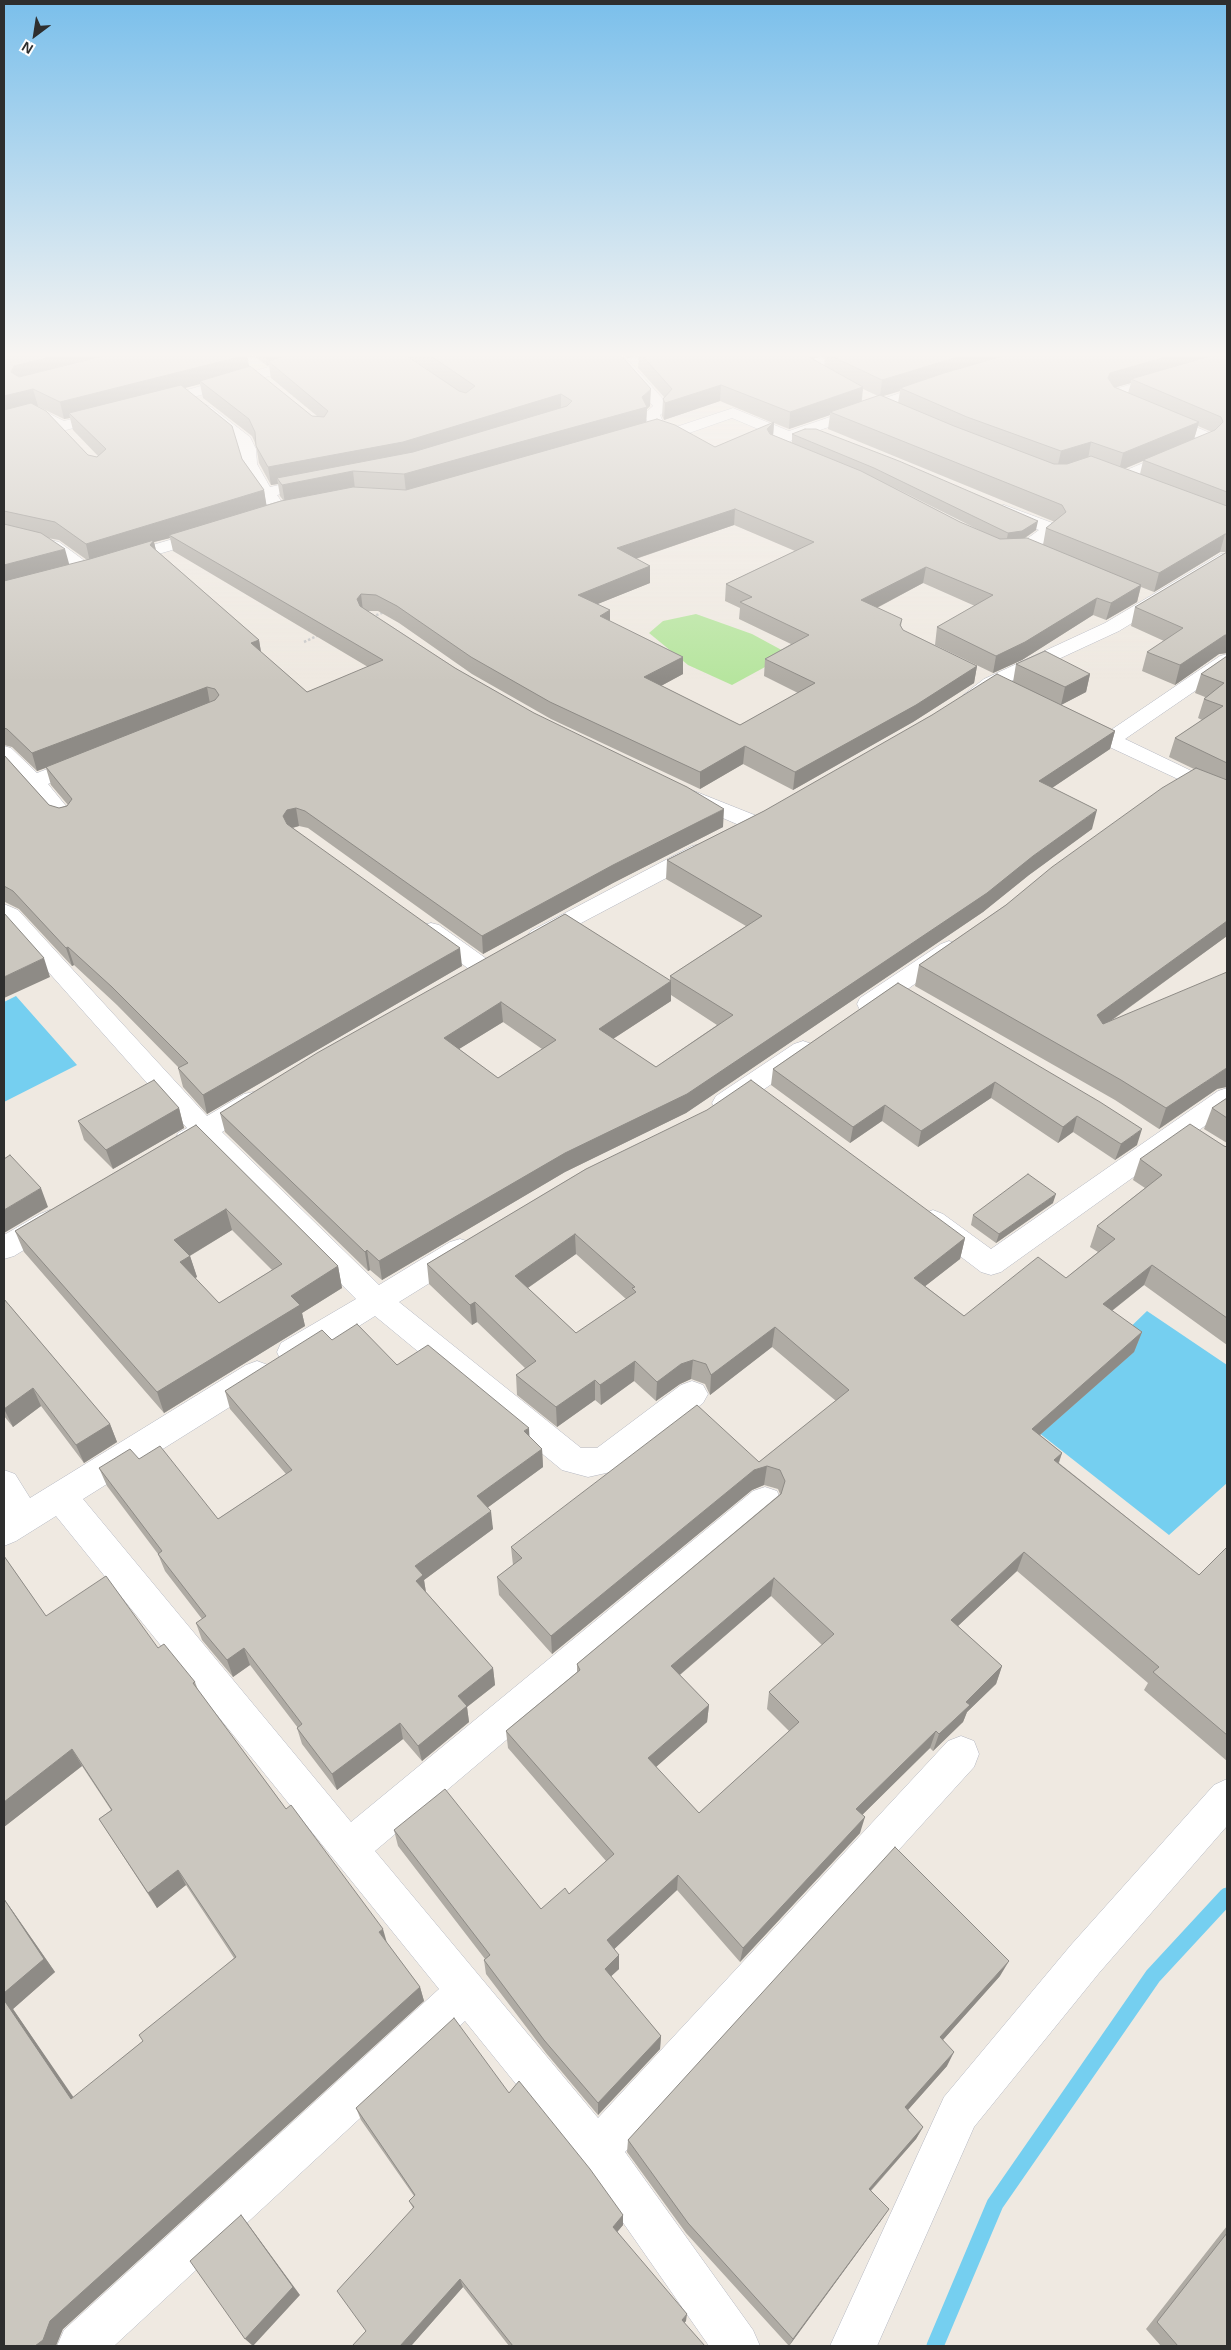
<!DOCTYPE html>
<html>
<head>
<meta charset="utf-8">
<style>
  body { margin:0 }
  #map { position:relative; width:1231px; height:2350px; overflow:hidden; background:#efe9e1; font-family:Arial,sans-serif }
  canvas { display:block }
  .frame { position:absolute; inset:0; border:5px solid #2e2e2e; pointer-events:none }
  .north { position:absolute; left:10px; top:10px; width:50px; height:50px; -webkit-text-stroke:4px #fff; paint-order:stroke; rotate:211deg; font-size:14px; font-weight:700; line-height:20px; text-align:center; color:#2e2e2e }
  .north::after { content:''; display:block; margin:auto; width:18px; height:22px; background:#2e2e2e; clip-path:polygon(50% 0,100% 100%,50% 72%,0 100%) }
</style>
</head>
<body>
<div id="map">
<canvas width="1231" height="2350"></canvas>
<div class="frame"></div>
<div class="north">N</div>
</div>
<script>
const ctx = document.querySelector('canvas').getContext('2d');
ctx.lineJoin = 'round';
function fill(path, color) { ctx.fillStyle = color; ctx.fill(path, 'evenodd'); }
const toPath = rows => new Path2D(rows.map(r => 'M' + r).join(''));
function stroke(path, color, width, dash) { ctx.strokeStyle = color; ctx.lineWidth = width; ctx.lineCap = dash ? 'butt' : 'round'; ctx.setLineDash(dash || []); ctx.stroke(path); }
const green = toPath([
  [696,614,752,634,789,654,732,685,688,665,649,633,663,621]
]);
const water = toPath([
  [16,996,77,1065,4,1102,4,1002],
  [1147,1311,1227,1365,1227,1483,1169,1535,1029,1425]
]);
const stream = toPath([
  [935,2346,995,2204,1153,1976,1227,1896]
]);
const path = toPath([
  [372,617,384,612],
  [304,642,319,635]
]);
const minor = toPath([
  [322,352,347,352,345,355,161,406,156,408,148,403,151,400,322,352],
  [596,352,614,352,630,362,670,407,660,415,664,424,673,428,733,408,789,431,929,383,934,382,941,386,939,389,794,439,776,450,768,445,777,437,732,418,672,439,657,433,645,433,642,430,649,425,644,414,653,406,620,368,596,352],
  [1227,357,1227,365,1122,396,1215,435,1217,438,1210,446,1127,481,1115,481,1113,478,1115,475,1199,439,1111,402,1106,394,1108,391,1227,357],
  [206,405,211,407,250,437,256,449,257,464,270,487,315,477,323,482,321,485,277,495,286,508,284,512,278,513,272,512,246,476,237,442,198,410,206,405],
  [38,408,64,421,107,410,115,415,112,418,62,431,36,418,4,426,4,416,38,408],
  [1004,505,1058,525,1061,529,1032,552,1020,552,1017,548,1020,544,1039,530,998,514,996,510,998,506,1004,505],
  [4,529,59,542,97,570,94,574,88,575,82,574,47,550,4,539,4,529],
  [207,529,213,530,216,534,213,538,121,565,115,564,112,560,115,556,207,529],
  [1227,553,1227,565,1119,631,998,687,979,700,965,700,962,696,984,679,1105,623,1221,554,1227,553],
  [1227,654,1227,669,1125,739,1227,788,1227,802,1071,729,1068,725,1071,721,1078,719,1108,732,1220,656,1227,654],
  [4,746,11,748,37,773,76,758,83,756,90,758,93,762,90,766,48,784,75,817,72,822,64,824,56,822,34,795,4,764,4,746],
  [689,789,762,818,765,823,762,828,754,830,746,828,681,800,678,795,681,790,689,789],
  [700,844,708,846,711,851,708,856,547,941,539,943,531,941,527,936,531,931,692,846,700,844],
  [4,904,18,910,207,1116,244,1094,253,1092,262,1094,266,1101,262,1108,222,1132,379,1285,450,1242,460,1239,470,1242,474,1250,470,1258,399,1302,581,1448,597,1448,681,1385,692,1381,703,1385,708,1394,703,1403,615,1471,588,1477,562,1470,375,1316,303,1361,292,1364,281,1361,277,1352,281,1343,356,1299,202,1144,188,1150,178,1147,175,1140,178,1133,187,1128,4,922,4,904],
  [431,923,439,925,491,962,494,967,491,972,482,975,473,972,423,935,419,930,423,925,431,923],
  [949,941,957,944,961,949,957,954,878,1010,869,1012,860,1010,857,1004,860,998,941,944,949,941],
  [803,1041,812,1044,816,1050,812,1056,734,1110,725,1112,716,1110,712,1103,716,1096,794,1044,803,1041],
  [1227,1088,1227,1110,1001,1272,991,1275,981,1272,923,1228,919,1221,923,1214,933,1210,943,1214,991,1249,1218,1091,1227,1088],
  [50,1210,60,1214,64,1221,60,1228,14,1256,4,1259,4,1235,40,1214,50,1210],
  [257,1361,268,1365,272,1374,268,1383,83,1499,351,1822,753,1491,765,1487,777,1491,781,1501,777,1511,375,1851,598,2118,948,1741,961,1736,974,1741,979,1754,974,1767,625,2152,753,2330,760,2346,709,2346,592,2178,465,2021,114,2346,57,2346,64,2330,439,1989,56,1516,16,1541,4,1546,4,1470,15,1474,30,1498,246,1365,257,1361],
  [1227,1779,1227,1826,1099,1973,974,2127,877,2346,830,2346,944,2097,1071,1945,1214,1785,1227,1779]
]);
const wall = toPath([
  [4,352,247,355,249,367,312,416,317,416,271,378,269,365,267,366,250,352,401,352,438,377,402,352,1227,352,1227,552,1220,552,1154,592,1141,587,1137,602,1106,620,1093,615,1022,660,993,673,935,645,937,627,975,606,923,583,877,608,902,619,901,626,903,630,977,666,974,683,913,722,793,790,743,764,700,789,551,719,472,674,399,623,378,611,368,611,455,668,723,827,613,883,483,954,308,828,299,826,293,828,462,966,207,1114,183,1087,178,1068,179,1068,117,1005,74,965,72,966,19,909,5,902,4,903,4,755,49,805,59,808,68,805,51,785,46,768,37,771,12,747,4,745],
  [619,353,627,358,639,355,638,368,664,397,663,399,662,416,664,420,720,401,773,423,715,447,646,422,647,409,650,406],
  [825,355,824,366,812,359],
  [1131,383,1128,393,1116,387],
  [200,384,203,398,252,436,256,445,259,463,271,485,278,484,280,496,283,500,266,505,264,490,242,459,185,388],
  [863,389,878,396,862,401],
  [900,391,898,403,883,396],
  [37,406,64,419,70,418,73,430,98,456,97,457,88,455],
  [830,415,828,429,1055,522,1046,528,1043,545,1024,539,1036,530,792,434,792,443,773,435,774,423,789,429],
  [1198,426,1212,432,1194,439],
  [1143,461,1140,474,1124,469],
  [885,483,989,535,960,522],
  [734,525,795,551,726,584,725,601,740,608,739,619,791,644,765,659,764,676,798,693,740,725,661,686,683,674,683,657,610,621,610,610,597,604,650,583,650,566,636,559],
  [47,538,59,540,87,560,69,565],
  [170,538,173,551,368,667,307,692,261,652,259,640,156,550,154,542],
  [1227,552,1227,653,1219,654,1175,685,1142,671,1147,652,1164,641,1131,626,1135,607],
  [1227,656,1227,936,1111,1021,1217,1089,1159,1129,1115,1100,915,986,919,965,1006,905,1194,769,1169,757,1175,738,1202,720,1198,718,1204,699,1205,697,1195,693,1201,674],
  [1016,664,1090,674,1086,692,1061,705,1115,731,1110,749,1052,788,1092,829,1029,875,983,912,686,1113,565,1172,382,1280,370,1270,368,1271,225,1132,220,1113,565,914,670,981,670,976,746,926,666,879,667,860,764,811,1013,682],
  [671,995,717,1025,656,1067,613,1039,671,1001],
  [503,1022,542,1049,498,1078,459,1049],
  [898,983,1137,1145,1115,1160,1073,1132,1058,1143,991,1098,918,1147,882,1121,850,1143,771,1085,773,1069],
  [1227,1098,1227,1143,1204,1129,1212,1108],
  [179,1108,184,1128,113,1169,84,1140,78,1121],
  [196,1125,338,1266,342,1288,302,1313,305,1326,164,1413,24,1252,15,1231],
  [232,1230,272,1270,219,1303,195,1278,197,1277,190,1256],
  [1224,1146,1227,1147,1227,1345,1144,1285,1112,1311,1142,1332,1134,1352,1040,1435,1062,1453,1059,1463,1199,1575,1227,1547,1227,1761,1144,1690,1148,1683,1017,1571,958,1626,1002,1666,996,1684,967,1712,963,1722,933,1751,930,1748,862,1815,860,1833,740,1962,677,1890,614,1949,619,1969,611,1976,661,2036,660,2049,598,2115,546,2053,486,1974,484,1960,485,1959,398,1846,394,1830,541,1909,569,1894,606,1861,508,1748,506,1731,577,1672,577,1664,780,1494,778,1489,764,1485,752,1490,552,1654,499,1595,497,1577,513,1565,511,1547,759,1462,836,1401,772,1347,710,1395,705,1384,691,1379,680,1384,656,1401,634,1381,601,1405,595,1400,557,1427,517,1395,516,1375,525,1368,477,1322,472,1325,429,1284,427,1264,586,1169,965,1238,960,1259,925,1286,964,1316,1066,1278,1098,1252,1090,1247,1097,1226,1145,1188,1133,1180,1140,1159],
  [576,1254,626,1299,576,1333,528,1288],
  [771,1596,822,1645,769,1692,767,1709,789,1731,699,1813,656,1767,707,1722,709,1705,680,1675],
  [1053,1203,996,1243,971,1225,973,1215],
  [4,1299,110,1424,117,1442,84,1463,41,1406,13,1427,4,1416],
  [332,1340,397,1365,529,1436,542,1449,543,1467,488,1507,493,1529,424,1580,426,1592,493,1668,495,1685,467,1707,469,1722,422,1761,403,1739,337,1790,302,1744,297,1728,298,1728,250,1665,233,1677,202,1640,196,1623,202,1619,165,1571,158,1554,107,1486,99,1468,139,1459,218,1519,286,1474,230,1409,225,1391],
  [4,1556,46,1616,158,1648,195,1682,198,1690,286,1809,387,1943,420,1987,424,2001,63,2329,4,2346,4,1899,14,1913,55,1972,13,2009,73,2098,143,2041,234,1958,186,1885,157,1908,99,1819,111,1810,82,1766,4,1827],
  [1000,1976,943,2040,947,2066,908,2110,923,2127,916,2139,871,2191,882,2219,789,2346,686,2233,627,2152,628,2140],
  [509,2093,623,2215,623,2225,617,2232,686,2321,684,2323,705,2346,509,2346,463,2287,411,2346,352,2346,366,2331,413,2208,409,2201,414,2196,361,2120,356,2108],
  [1227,2226,1227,2346,1161,2346,1146,2329]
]);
const shadedWall = toPath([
  [70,352,138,352,19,383,11,372,14,366],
  [265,352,314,352,268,361,269,365,267,366],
  [627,352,639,352,639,355,627,358],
  [798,352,832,352,825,353,825,355,800,363],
  [974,352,1026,352,900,388,900,391,880,397,882,380],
  [1183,352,1227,352,1131,379,1131,383,1106,390,1108,378,1110,373],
  [247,355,250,371,200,381,200,384,73,417,69,413,70,418,64,419,60,402],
  [721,385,720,401,664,420,665,403],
  [863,387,861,404,830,412,830,415,789,429,790,412],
  [33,389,38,406,4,414,4,396],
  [651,389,650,406,647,409,646,424,406,492,404,474,642,397],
  [561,394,561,411,405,459,277,478,278,484,271,485,268,467],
  [774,422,773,437,767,429],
  [1199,422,1194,439,1119,471,1123,453],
  [1091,442,1088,459,1057,469,1061,451],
  [353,471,355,489,285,503,282,485],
  [264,490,267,508,169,535,170,538,154,542,157,556,90,562,86,544],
  [735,509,734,525,617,565,617,548],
  [1038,521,1036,530,1020,541,1006,543,1008,533],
  [1225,534,1220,552,1154,592,1159,573],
  [65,549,70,567,6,585,4,577,4,565],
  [650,566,650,583,578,612,578,595],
  [926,567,923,583,859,617,861,600],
  [1141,585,1137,602,1106,620,1111,603],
  [361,594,363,611,359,616,357,599],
  [1097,598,1093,615,1022,660,993,673,996,656],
  [610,610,610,627,600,616],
  [1225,635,1227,635,1227,653,1219,654,1175,685,1180,665],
  [259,640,262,658,251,643],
  [683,657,683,674,644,695,644,677],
  [977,666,974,683,913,722,793,790,795,772],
  [1090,674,1086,692,1061,705,1065,687],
  [207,687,210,704,37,771,32,753],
  [1115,731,1110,749,1034,800,1039,781],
  [745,746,743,764,700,789,700,772],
  [296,808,299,826,291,828,286,834,283,816,287,810],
  [724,809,723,827,613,883,483,954,482,936,613,865],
  [1097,810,1092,829,1029,875,983,912,686,1113,565,1172,382,1280,379,1261,1033,856],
  [1227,921,1227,936,1091,1035,1097,1015],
  [68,947,74,965,72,966,66,948],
  [460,948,462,966,207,1114,203,1095],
  [44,958,50,977,4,998,4,977],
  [671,981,671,1001,599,1048,599,1029],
  [501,1002,503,1022,446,1057,444,1038],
  [1227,1068,1227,1087,1217,1089,1159,1129,1166,1108,1225,1069],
  [995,1082,991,1098,918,1147,921,1131],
  [885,1105,882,1121,850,1143,853,1127],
  [179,1108,184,1128,113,1169,106,1150],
  [1077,1116,1073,1132,1058,1143,1063,1127],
  [1142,1129,1137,1145,1115,1160,1121,1144],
  [41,1188,48,1207,4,1233,4,1210],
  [1056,1194,1053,1203,996,1243,999,1234],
  [226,1209,232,1230,181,1261,174,1240],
  [575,1234,576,1254,516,1296,515,1276],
  [965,1238,960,1259,910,1298,914,1278],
  [367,1250,370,1270,368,1271,365,1252],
  [190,1256,197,1277,186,1283,180,1262],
  [1152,1265,1144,1285,1095,1324,1103,1304],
  [338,1266,342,1288,302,1313,305,1326,164,1413,157,1392,291,1296],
  [475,1302,477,1322,472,1325,470,1305],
  [775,1327,772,1347,710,1395,711,1375],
  [1142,1332,1134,1352,1025,1448,1032,1429],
  [693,1360,691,1379,680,1384,656,1401,657,1382,681,1364],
  [635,1361,634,1381,601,1405,600,1385],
  [595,1380,595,1400,557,1427,556,1407],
  [33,1388,41,1406,13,1427,4,1409],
  [110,1424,117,1442,84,1463,76,1445],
  [529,1428,530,1446,524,1431],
  [542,1449,543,1467,479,1514,477,1496],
  [1062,1453,1055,1472,1054,1460],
  [767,1466,764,1485,752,1490,552,1654,551,1636,754,1470],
  [491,1511,493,1529,424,1580,426,1593,416,1581,415,1566],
  [1024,1552,1017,1571,945,1638,951,1620],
  [774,1578,771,1596,670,1683,671,1666],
  [244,1648,250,1665,233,1677,227,1660],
  [1002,1666,996,1684,967,1712,963,1722,933,1751,939,1734,966,1702],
  [493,1668,495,1685,467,1707,469,1722,422,1761,418,1746,458,1696],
  [709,1705,707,1722,648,1774,648,1758],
  [400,1723,403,1739,337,1790,332,1774],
  [936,1731,930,1748,852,1825,856,1809],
  [72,1749,82,1766,4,1827,4,1802],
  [865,1817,860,1833,740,1962,743,1948],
  [178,1870,186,1885,157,1908,148,1893],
  [678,1875,677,1890,608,1955,607,1940],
  [4,1899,14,1913,55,1972,13,2009,83,2111,71,2099,4,2000],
  [383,1929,387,1943,379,1932],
  [619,1955,619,1969,605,1982,605,1969],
  [1009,1961,1000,1976,933,2051,940,2037],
  [420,1987,424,2001,63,2329,56,2346,35,2346,50,2321],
  [661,2036,660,2049,598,2115,598,2103],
  [954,2052,947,2066,899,2120,905,2107],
  [923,2127,916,2139,863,2199,869,2189],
  [889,2209,882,2219,789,2346,793,2339],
  [241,2215,248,2224,300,2295,253,2346,245,2339],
  [623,2215,623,2225,613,2237,613,2227],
  [460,2279,463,2287,411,2346,400,2346],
  [687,2314,686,2321,680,2328,682,2320]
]);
const building = toPath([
  [4,352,70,352,14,366,11,372,19,377,119,352,245,352,247,355,60,402,33,389,4,396,4,352],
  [300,352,401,352,459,391,466,393,475,386,425,352,618,352,651,389,642,397,647,407,404,474,353,471,282,485,277,478,413,452,567,406,572,401,561,394,403,442,268,467,256,446,255,432,249,419,200,381,250,366,312,416,324,417,328,411,268,361,300,352],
  [639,352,800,352,863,387,790,412,721,385,665,403,663,399,672,389,639,352],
  [826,352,974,352,882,380,825,353,826,352],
  [1017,352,1183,352,1110,373,1108,378,1114,387,1199,422,1123,453,1091,442,1061,451,967,417,900,388,944,373,1017,352],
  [1224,352,1227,352,1227,492,1143,460,1215,430,1223,422,1221,417,1131,379,1224,352],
  [181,385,232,426,242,459,264,490,86,544,55,522,4,511,4,410,31,403,46,411,88,455,97,457,106,449,69,413,181,385],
  [880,395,954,426,1054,464,1067,464,1091,456,1227,506,1227,534,1225,534,1159,573,1046,528,1066,512,1062,505,830,412,880,395],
  [657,419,675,425,715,447,774,422,767,429,770,434,861,471,960,522,1000,539,1027,538,1141,585,1111,603,1097,598,1025,642,996,656,937,627,993,595,926,567,861,600,902,619,900,625,903,630,977,666,916,705,795,772,745,746,700,772,550,702,471,657,397,606,376,595,361,594,357,599,360,606,455,668,534,713,687,787,724,809,613,865,482,936,305,811,296,808,287,810,283,816,287,824,460,948,203,1095,178,1068,188,1063,112,987,68,947,66,948,13,891,4,886,4,755,49,805,59,808,67,806,72,799,46,767,215,700,219,695,215,689,207,687,32,753,7,729,4,728,4,581,90,559,154,540,150,545,259,640,251,643,307,692,383,660,169,535,281,501,353,487,406,490,657,419],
  [735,509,814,542,726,584,752,597,740,602,809,635,765,659,815,683,740,725,644,677,683,657,600,616,610,610,578,595,650,566,617,548,735,509],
  [805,429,816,429,899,461,1038,521,1022,531,1008,533,874,468,792,434,805,429],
  [4,524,41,533,65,549,4,565,4,524],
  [1227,552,1227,635,1225,635,1180,665,1147,652,1183,628,1135,607,1227,552],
  [1045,651,1090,674,1065,687,1016,664,1045,651],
  [1227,656,1227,763,1175,738,1223,706,1204,699,1224,683,1201,674,1227,656],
  [997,674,1115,731,1039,781,1097,810,1033,856,987,893,687,1094,565,1153,379,1261,367,1250,365,1252,220,1113,317,1053,565,914,671,981,599,1029,656,1067,733,1015,670,976,762,916,667,860,764,811,932,715,997,674],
  [501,1002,556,1040,498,1078,444,1038,501,1002],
  [1196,768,1227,780,1227,921,1097,1015,1103,1024,1227,972,1227,1068,1225,1069,1166,1108,1121,1080,919,965,1006,905,1052,867,1162,788,1196,768],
  [4,913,44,958,4,977,4,913],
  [898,983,1100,1102,1142,1129,1121,1144,1077,1116,1063,1127,995,1082,921,1131,885,1105,853,1127,773,1069,898,983],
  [154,1080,179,1108,106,1150,78,1121,154,1080],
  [751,1080,965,1238,914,1278,964,1316,1038,1257,1066,1278,1115,1239,1097,1226,1162,1175,1140,1159,1190,1124,1224,1146,1227,1147,1227,1318,1152,1265,1103,1304,1142,1332,1032,1429,1062,1453,1054,1460,1199,1575,1227,1547,1227,1735,1153,1672,1159,1667,1024,1552,951,1620,1002,1666,966,1702,970,1705,939,1734,936,1731,856,1809,865,1817,743,1948,678,1875,607,1940,619,1955,605,1969,661,2036,598,2103,544,2040,484,1960,490,1955,394,1830,445,1789,541,1909,565,1888,569,1894,614,1854,506,1731,580,1670,577,1664,781,1494,785,1481,780,1470,767,1466,754,1470,551,1636,497,1577,522,1558,511,1547,697,1405,759,1462,849,1390,775,1327,711,1375,706,1364,693,1360,681,1364,657,1382,635,1361,600,1385,595,1380,556,1407,516,1375,536,1361,475,1302,470,1305,427,1264,586,1169,707,1110,751,1080],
  [575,1234,635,1287,632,1288,636,1292,576,1333,515,1276,575,1234],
  [774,1578,834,1634,769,1692,799,1722,699,1813,648,1758,709,1705,671,1666,774,1578],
  [1227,1098,1227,1118,1212,1108,1227,1098],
  [196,1125,338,1266,291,1296,300,1305,157,1392,15,1231,196,1125],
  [226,1209,282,1264,219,1303,180,1262,190,1256,174,1240,226,1209],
  [10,1155,41,1188,4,1210,4,1159,10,1155],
  [1028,1174,1056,1194,999,1234,973,1215,1028,1174],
  [4,1299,110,1424,76,1445,33,1388,4,1409,4,1299],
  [357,1324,397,1365,428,1345,529,1428,524,1431,542,1449,477,1496,491,1511,415,1566,423,1575,416,1581,493,1668,458,1696,467,1706,418,1746,400,1723,332,1774,297,1728,302,1724,244,1648,227,1660,196,1623,206,1616,158,1554,162,1551,99,1468,130,1449,139,1459,160,1446,218,1519,292,1470,225,1391,322,1330,332,1340,357,1324],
  [4,1556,46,1616,106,1576,158,1648,164,1644,195,1682,193,1683,286,1809,291,1805,383,1929,379,1932,420,1987,50,2321,43,2340,35,2346,4,2346,4,2000,71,2099,143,2041,139,2035,236,1957,178,1870,148,1893,99,1819,112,1810,72,1749,4,1802,4,1556],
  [895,1847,1009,1961,940,2037,954,2052,905,2107,923,2127,869,2189,889,2209,793,2339,688,2223,628,2140,895,1847],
  [4,1899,44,1959,4,1993,4,1899],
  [454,2018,509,2093,519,2081,590,2169,623,2215,613,2227,687,2314,682,2320,705,2346,513,2346,460,2279,400,2346,352,2346,366,2331,337,2291,414,2207,409,2201,415,2195,356,2108,454,2018],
  [241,2215,293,2287,245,2339,190,2261,241,2215],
  [1227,2233,1227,2346,1178,2346,1157,2322,1227,2233]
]);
fill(green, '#b6e59e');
fill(water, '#75cff0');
stroke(stream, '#75cff0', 17);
stroke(minor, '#b4b7c1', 1);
stroke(path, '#c9c9c9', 2.5, [2.5, 2]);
fill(minor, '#fff');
fill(wall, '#afaba4');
fill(shadedWall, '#8e8b86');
fill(building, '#cbc7bf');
stroke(building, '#8e8b86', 1);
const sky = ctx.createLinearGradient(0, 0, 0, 682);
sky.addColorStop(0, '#7abfeb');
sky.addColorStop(0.52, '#f8f5f2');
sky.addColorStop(1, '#f8f5f200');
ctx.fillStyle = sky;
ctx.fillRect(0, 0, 1231, 682);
</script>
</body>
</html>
